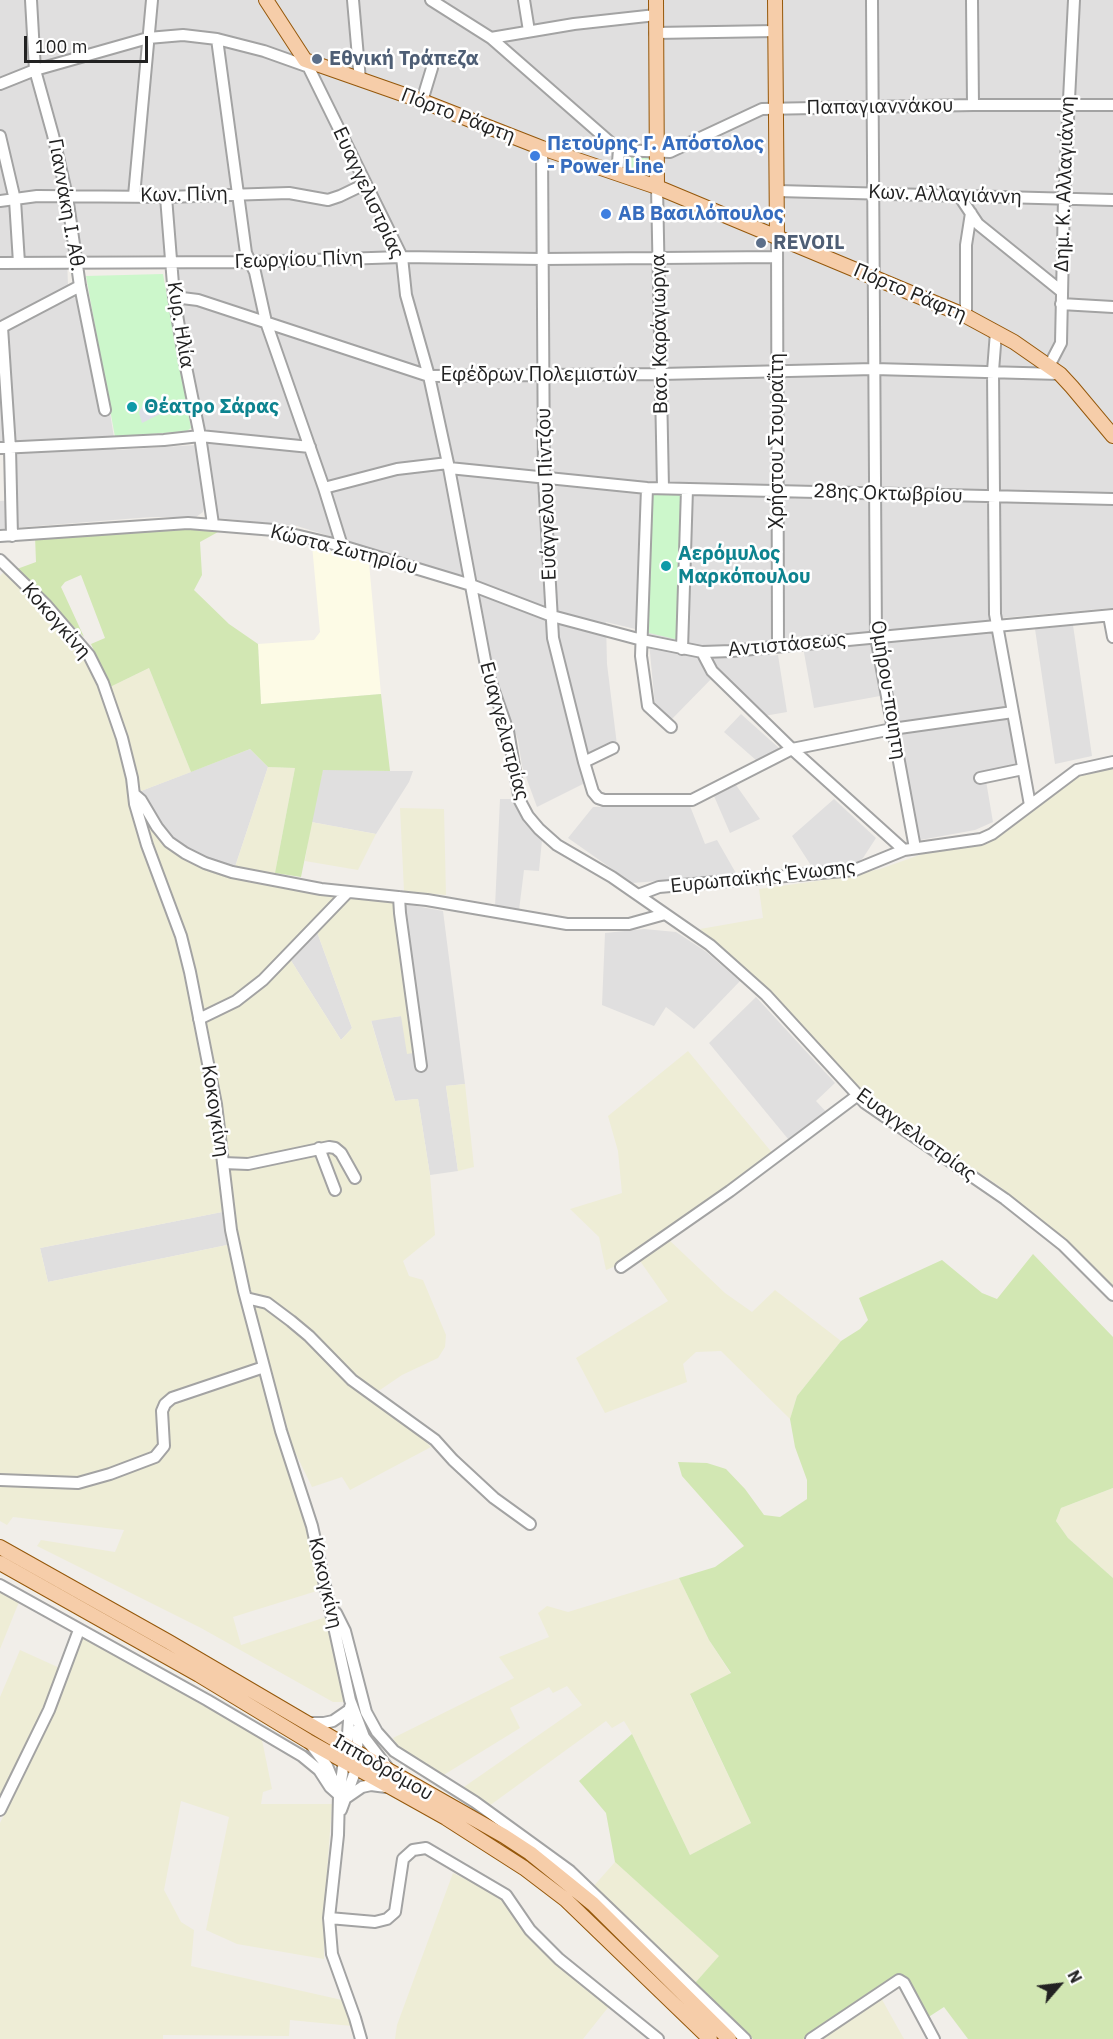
<!DOCTYPE html>
<html>
<head>
<meta charset="utf-8">
<style>
  body { margin:0 }
  #map { position:relative; width:1113px; height:2039px; overflow:hidden; background:#f1eee9; font-family:"IBM Plex Sans",sans-serif }
  canvas { display:block }
  .north { position:absolute; left:1029px; top:1955px; width:60px; height:60px; -webkit-text-stroke:4px #fff; paint-order:stroke; rotate:62deg; font-size:16px; font-weight:700; line-height:24px; text-align:center; color:#222 }
  .north::after { content:''; display:block; margin:auto; width:21px; height:27px; background:#222; clip-path:polygon(50% 0,100% 100%,50% 72%,0 100%) }
  .scale { position:absolute; left:24px; top:36px; width:124px; height:27px; box-sizing:border-box; border:3px solid #222; border-top:0; padding-left:8px; font-size:18px; line-height:21px; white-space:nowrap; color:#222; -webkit-text-stroke:4px #fff; paint-order:stroke }
</style>
</head>
<body>
<div id="map">
<canvas width="1113" height="2039"></canvas>
<div class="north">N</div>
<div class="scale">100 m</div>
</div>
<script>
const ctx = document.querySelector('canvas').getContext('2d');
ctx.lineJoin = 'round';
function fill(path, color) { ctx.fillStyle = color; ctx.fill(path, 'evenodd'); }
const toPath = rows => new Path2D(rows.map(r => 'M' + r).join(''));
function stroke(path, color, width, dash) { ctx.strokeStyle = color; ctx.lineWidth = width; ctx.lineCap = dash ? 'butt' : 'round'; ctx.setLineDash(dash || []); ctx.stroke(path); }
function drawText(font, color, halo, rows, align = 'center') {
  ctx.font = font + ' "IBM Plex Sans",sans-serif'; ctx.lineWidth = 5; ctx.setLineDash([]); ctx.textBaseline = 'middle'; ctx.strokeStyle = halo; ctx.fillStyle = color; for (const [text, x, y, turn = 0] of rows) {
    ctx.save(); ctx.translate(x, y); ctx.rotate((+turn || 0) * Math.PI / 180); ctx.textAlign = isNaN(turn) ? turn : align; if (halo) ctx.strokeText(text, 0, 0); ctx.fillText(text, 0, 0); ctx.restore();
  }
}
const residential = toPath([
  [0,0,1113,0,1113,616,1111,608,990,619,1017,768,985,775,993,822,975,830,920,840,891,694,814,708,801,636,768,641,770,656,778,655,787,712,764,716,718,672,672,719,655,705,648,632,606,622,607,664,617,745,579,762,585,783,537,807,522,766,518,740,488,657,474,581,297,526,218,518,206,433,189,356,174,255,67,256,68,287,77,301,102,414,110,413,116,450,196,445,206,502,203,512,196,517,151,517,0,529,0,501,15,500,13,444,0,445],
  [1073,625,1092,756,1055,764,1035,629],
  [741,714,780,749,757,761,724,732],
  [250,749,268,767,235,867,213,862,191,852,172,838,155,818,141,791],
  [323,769,390,771,413,771,409,782,376,834,311,822],
  [736,785,760,819,730,833,714,796],
  [500,799,512,799,530,828,542,840,539,871,524,870,519,910,495,907],
  [834,799,876,838,863,858,858,862,852,864,812,867,792,836],
  [690,806,705,844,717,840,737,875,632,883,568,838,593,807],
  [405,904,443,911,465,1084,446,1086,458,1171,430,1175,418,1099,395,1101,371,1020,401,1016,425,1051],
  [644,929,676,932,705,951,740,981,694,1029,666,1007,654,1026,602,1005,605,933],
  [317,932,352,1028,341,1040,290,959],
  [756,997,835,1083,816,1101,830,1116,793,1145,709,1043],
  [222,1212,227,1245,48,1282,40,1248]
]);
const education = toPath([
  [312,545,369,563,381,694,261,704,258,644,314,640,320,632]
]);
const farmland = toPath([
  [4,572,71,641,84,658,102,697,121,757,135,825,167,913,181,958,208,1082,222,1212,40,1248,48,1282,227,1245,261,1374,305,1520,319,1577,320,1590,233,1617,241,1645,326,1617,344,1702,333,1702,201,1628,37,1546,41,1540,115,1552,124,1530,13,1517,7,1525,0,1521,0,576],
  [149,668,191,772,141,791,110,687],
  [268,767,295,768,275,873,235,867],
  [1113,768,1113,1287,1077,1250,999,1186,867,1098,768,991,700,929,763,918,759,889,839,878,880,869,928,852,988,841,1077,773],
  [400,808,444,809,446,895,404,891],
  [142,812,186,858,340,894,290,959,341,1040,352,1028,317,932,347,895,405,904,425,1051,407,1054,401,1016,371,1021,395,1101,418,1099,430,1175,435,1235,403,1261,409,1276,423,1280,446,1335,445,1347,438,1358,402,1375,377,1392,351,1375,312,1341,407,1423,431,1447,350,1490,342,1477,312,1487,293,1448,248,1289,240,1251,232,1208,217,1074,194,964,185,931],
  [311,822,376,834,358,870,305,861],
  [688,1051,774,1155,623,1263,606,1270,599,1237,570,1209,622,1193,618,1151,608,1116],
  [465,1084,474,1167,458,1171,446,1086],
  [667,1238,725,1293,752,1312,775,1290,841,1341,797,1396,790,1419,721,1351,696,1352,683,1364,687,1382,605,1413,576,1358,668,1301,638,1258],
  [1113,1488,1113,1578,1068,1538,1056,1521,1061,1508],
  [679,1578,709,1640,731,1674,690,1695,751,1823,690,1855,632,1734,624,1721,612,1728,606,1721,489,1806,461,1789,582,1705,567,1686,553,1693,549,1687,510,1708,520,1728,442,1776,399,1748,393,1738,514,1678,499,1657,549,1637,538,1613,547,1606,568,1612],
  [0,1590,19,1602,0,1649],
  [81,1636,205,1704,262,1740,272,1789,263,1792,261,1804,332,1804,324,1915,324,1959,237,1944,206,1930,229,1817,181,1801,164,1890,181,1922,194,1930,191,1966,342,2000,352,2026,290,2020,289,2036,163,2035,163,2039,0,2039,0,1823,36,1750,71,1668,76,1646],
  [20,1650,62,1669,0,1797,0,1697],
  [615,1862,720,1956,695,1983,592,1888],
  [453,1873,484,1888,501,1899,527,1934,610,2005,583,2039,395,2039,397,2025],
  [880,1996,904,2039,814,2039]
]);
const grass = toPath([
  [216,526,218,532,200,542,202,575,194,590,229,624,258,644,261,704,381,694,390,771,323,770,301,877,275,873,295,768,268,767,250,749,191,772,149,668,110,687,91,644,105,638,81,575,65,582,61,587,84,637,17,569,36,562,35,536],
  [1033,1254,1113,1337,1113,1488,1061,1508,1056,1521,1068,1538,1113,1578,1113,2039,968,2039,944,2007,927,2018,903,1976,896,1976,803,2039,753,2039,695,1983,719,1956,615,1862,606,1813,579,1781,632,1734,690,1855,751,1823,690,1694,731,1673,709,1640,679,1578,715,1567,744,1546,682,1476,678,1462,707,1463,726,1469,745,1489,764,1515,780,1517,807,1499,807,1480,795,1447,790,1419,797,1396,841,1341,860,1329,868,1320,859,1298,942,1260,982,1293,997,1299]
]);
const park = toPath([
  [631,157,653,158,653,169,646,173,629,167],
  [163,274,191,428,187,431,115,437,86,276],
  [650,493,684,493,679,640,645,632]
]);
const plaza = toPath([
  [152,401,157,402,164,412,142,423,139,413,140,410,144,404]
]);
const minor = toPath([
  [31,0,35,70,53,135,67,196,80,286,105,410],
  [353,0,360,80],
  [431,0,491,38,619,150,670,152,762,109,973,105,1113,105],
  [524,0,529,31],
  [872,0,876,637,915,848],
  [972,0,973,105],
  [655,33,776,31],
  [491,38,574,24,656,15],
  [217,39,246,253,255,272,266,322,324,488,342,546],
  [305,60,402,257,406,295,429,376,449,468,487,671,508,731,520,801,528,816,539,829,557,845,612,877,710,945,766,995,865,1103,1005,1199,1063,1245,1113,1295],
  [0,84,35,70,148,38,183,35,217,39,264,51,309,67],
  [422,101,432,68],
  [0,136,15,200,19,263],
  [542,148,544,478,553,638,584,762,593,792,598,798,604,800,692,800,792,749,892,729,1013,712],
  [617,174,619,150],
  [657,187,663,488],
  [778,191,1113,200],
  [134,196,152,0],
  [166,197,174,297,185,362,200,436,213,524],
  [960,197,978,224,1061,291],
  [0,201,37,196,166,197,289,193,328,200,340,196,365,184],
  [777,236,778,646],
  [0,263,250,262,402,257,542,259,777,257],
  [174,297,198,300,429,376,661,374,874,369,1060,374],
  [1061,304,1113,307],
  [966,316,966,245,971,213],
  [2,327,10,448,12,536],
  [0,328,80,286],
  [996,332,993,371,995,614,1030,805],
  [1049,366,1061,343,1064,199,1074,0],
  [0,448,164,440,200,436,310,447],
  [449,468,647,488,1113,499],
  [324,488,397,469,448,463],
  [647,488,641,656,648,706,671,727],
  [0,536,188,523,274,530,342,546,471,585,552,616,642,640,702,652,732,651,1113,615],
  [0,560,46,605,89,655,103,683,122,738,132,778,135,804,147,845,181,936,190,972,216,1104,231,1230,244,1291,281,1431,312,1526,350,1700,364,1737,387,1767],
  [1109,616,1113,637],
  [682,649,687,489],
  [702,652,712,671,792,749,904,850],
  [584,762,613,748],
  [980,778,1023,769],
  [134,794,141,800,157,827,169,842,185,853,205,863,232,872,321,889,427,900,567,924,629,924,665,914],
  [638,895,659,887,855,870,904,850,981,839,992,834,1077,770,1113,762],
  [399,897,400,913,421,1066],
  [199,1019,236,1001,263,980,347,893],
  [319,1148,335,1190],
  [223,1163,248,1164,329,1147,335,1148,341,1153,355,1178],
  [621,1267,730,1191,858,1095],
  [246,1298,267,1303,291,1321,309,1336,352,1380,435,1440,453,1460,494,1498,530,1524],
  [0,1480,78,1483,110,1474,155,1457,164,1446,162,1411,165,1404,172,1398,264,1367],
  [0,1585,207,1700,302,1756,319,1770,330,1787,339,1795],
  [336,1613,345,1631,366,1712,377,1732,394,1751,475,1802,570,1871,745,2039],
  [350,1707,348,1734,339,1795,338,1835,329,1918,332,1954,355,2018,361,2039],
  [309,1723,324,1723,333,1721,349,1710],
  [312,1746,327,1766,338,1792],
  [346,1798,362,1787,371,1785,386,1787],
  [0,1810,49,1710,79,1630],
  [341,1810,356,1769,358,1729],
  [329,1918,375,1922,387,1919,395,1912,403,1859,413,1850,426,1848,506,1895,530,1930,559,1959,658,2039],
  [811,2039,899,1980,904,1983,934,2039]
]);
const major = toPath([
  [266,0,305,60,422,101,542,148,657,187,966,316,1014,342,1060,374,1072,387,1113,436],
  [656,0,657,187],
  [775,0,777,236],
  [0,1547,169,1642,358,1753,504,1836,530,1853,593,1904,729,2039],
  [0,1563,199,1675,308,1741,446,1818,524,1868,566,1900,710,2039]
]);
const markers = [
  [317,59,6,"#5c6f8a"],
  [535,156,6,"#3f7fe0"],
  [606,214,6,"#3f7fe0"],
  [761,243,6,"#5c6f8a"],
  [132,407,6,"#0f9aa8"],
  [666,566,6,"#0f9aa8"]
];
const serviceNames = [
  ["Εθνική Τράπεζα",329,59],
  ["REVOIL",773,243]
];
const streetNames = [
  ["Παπαγιαννάκου",880,107,-1],
  ["Πόρτο Ράφτη",458,116,21],
  ["Δημ. Κ. Αλλαγιάννη",1065,184,-88],
  ["Ευαγγελιστρίας",368,193,65],
  ["Κων. Πίνη",184,195,-1],
  ["Κων. Αλλαγιάννη",945,195,2],
  ["Γιαννάκη Ι. Αθ.",66,205,80],
  ["Γεωργίου Πίνη",299,260,-2],
  ["Πόρτο Ράφτη",910,293,23],
  ["Κυρ. Ηλία",180,325,81],
  ["Βασ. Καράγιωργα",660,334,-91],
  ["Εφέδρων Πολεμιστών",539,375],
  ["Χρήστου Στουραΐτη",777,441,-90],
  ["Ευάγγελου Πίντζου",547,494,-92],
  ["28ης Οκτωβρίου",888,494,2],
  ["Κώστα Σωτηρίου",344,550,14],
  ["Κοκογκίνη",56,621,49],
  ["Αντιστάσεως",787,645,-5],
  ["Ομήρου-ποιητη",888,690,81],
  ["Ευαγγελιστρίας",504,731,75],
  ["Ευρωπαϊκής Ένωσης",763,877,-6],
  ["Κοκογκίνη",215,1111,81],
  ["Ευαγγελιστρίας",916,1135,36],
  ["Κοκογκίνη",325,1583,77],
  ["Ιπποδρόμου",383,1768,30]
];
const shopNames = [
  ["Πετούρης Γ. Απόστολος",547,144],
  ["- Power Line",547,167],
  ["ΑΒ Βασιλόπουλος",618,214]
];
const cultureNames = [
  ["Θέατρο Σάρας",144,407],
  ["Αερόμυλος",678,554],
  ["Μαρκόπουλου",678,577]
];
fill(residential, '#e0dfdf');
fill(education, '#fdfbe6');
fill(farmland, '#eeedd6');
fill(grass, '#d2e7b3');
fill(park, '#ccf7cb');
fill(plaza, '#dddee7');
stroke(minor, '#a3a3a3', 14);
stroke(major, '#95580b', 16);
stroke(minor, '#fff', 10);
stroke(major, '#f6cda9', 14);
for (const [x, y, r, color] of markers) { const dot = new Path2D(); dot.arc(x, y, r, 0, 2 * Math.PI); ctx.fillStyle = color; ctx.fill(dot); stroke(dot, '#fff', 2); }
drawText('bold 20px', '#4e5e75', '#fff', serviceNames, 'left');
drawText('20px', '#222', '#fff', streetNames);
drawText('bold 20px', '#366cbe', '#fff', shopNames, 'left');
drawText('bold 20px', '#0d838f', '#fff', cultureNames, 'left');
</script>
</body>
</html>
